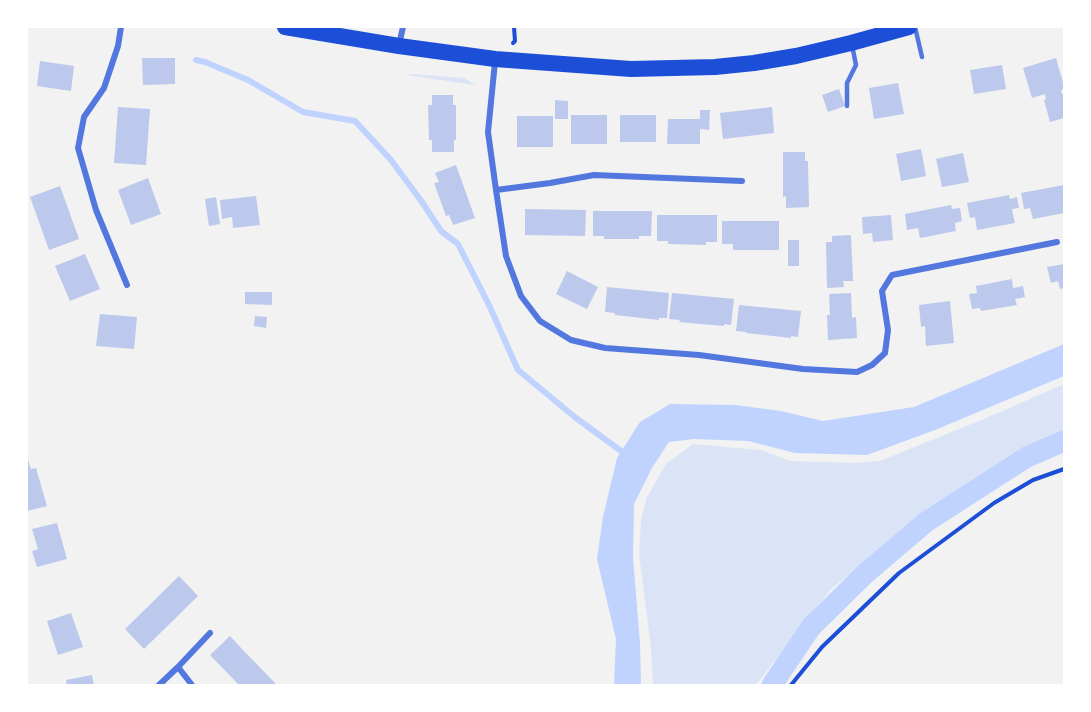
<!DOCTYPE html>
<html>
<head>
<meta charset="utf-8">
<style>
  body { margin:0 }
  #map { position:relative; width:1091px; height:712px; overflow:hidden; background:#f2f2f2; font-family:"Archivo Narrow",sans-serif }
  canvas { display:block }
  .frame { position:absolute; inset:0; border:28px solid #fff; pointer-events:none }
</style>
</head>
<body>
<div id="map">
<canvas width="1091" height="712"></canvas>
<div class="frame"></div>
</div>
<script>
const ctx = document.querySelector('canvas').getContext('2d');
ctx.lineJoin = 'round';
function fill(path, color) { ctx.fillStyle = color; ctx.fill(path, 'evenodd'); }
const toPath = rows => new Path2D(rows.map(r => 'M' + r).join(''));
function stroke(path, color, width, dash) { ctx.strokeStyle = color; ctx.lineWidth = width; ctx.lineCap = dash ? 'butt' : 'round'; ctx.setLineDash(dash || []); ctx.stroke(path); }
const green = toPath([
  [412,74,465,78,475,85,406,75],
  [1064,384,1064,435,948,498,831,589,756,685,653,685,651,648,639,554,641,520,647,497,666,464,693,444,761,450,790,461,856,463,880,461,996,414]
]);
const water = toPath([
  [1064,344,1064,376,935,430,867,455,795,453,748,441,694,439,669,442,652,468,634,504,633,558,640,643,641,685,614,685,616,639,597,559,603,517,617,458,640,422,670,404,735,405,781,411,823,421,914,407]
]);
const stream = toPath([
  [196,60,205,62,248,80,303,112,355,121,391,160,422,202,441,231,458,244,489,305,518,370,576,418,621,451]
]);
const canal = toPath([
  [772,685,811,627,865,574,926,522,1027,457,1064,441]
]);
const building = toPath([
  [142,58,175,58,175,84,143,85],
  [1056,58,1064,86,1064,89,1061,90,1062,94,1064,94,1064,118,1050,122,1044,100,1046,99,1045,94,1032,98,1023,68],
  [40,61,74,66,71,91,37,86],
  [1002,65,1006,89,974,94,970,70],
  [898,83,904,114,874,119,869,88],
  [839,89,845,106,828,112,822,95],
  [432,95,453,95,453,105,456,105,456,140,454,140,454,152,432,152,432,140,429,140,428,105,432,105],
  [555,100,568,101,568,119,555,119],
  [118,107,150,109,146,165,114,163],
  [772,107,774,133,723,139,720,113],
  [700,110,710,110,709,130,700,129,700,144,667,144,668,119,700,119],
  [571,115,607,115,607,144,571,144],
  [620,115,656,115,656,142,620,142],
  [517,116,553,116,553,147,517,147],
  [921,149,926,176,901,181,896,154],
  [783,152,805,152,805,161,808,161,809,207,786,208,786,196,783,197],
  [963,153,969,182,942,187,936,159],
  [456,165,475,218,453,225,449,215,446,216,434,183,439,182,435,173],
  [148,178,161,214,131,225,118,190],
  [1064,185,1064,213,1033,219,1030,208,1024,209,1021,193],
  [60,186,79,239,49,250,30,197],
  [1009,195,1010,199,1017,197,1019,208,1012,209,1015,223,977,230,975,217,970,218,967,203],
  [256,196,260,225,233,228,232,217,222,219,220,200],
  [216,197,220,224,209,226,205,199],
  [951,205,952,209,960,208,962,221,955,223,956,231,920,238,918,228,907,230,905,214],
  [525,209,586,210,585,236,525,235],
  [593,211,652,211,651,236,639,236,639,239,604,239,604,236,593,236],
  [657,215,717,215,717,242,706,242,706,245,668,244,668,241,657,241],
  [891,215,893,240,873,242,872,233,863,234,862,217],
  [722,221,779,221,779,250,733,250,733,244,722,244],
  [851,235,853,281,843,281,844,287,827,288,826,242,832,242,832,236],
  [788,240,799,240,799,266,788,266],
  [85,254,100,289,70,301,55,266],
  [1064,264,1064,288,1060,289,1058,281,1051,283,1047,267],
  [567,271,598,287,587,309,556,294],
  [1012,279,1013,288,1023,286,1025,297,1015,299,1017,305,981,311,980,308,972,309,969,294,977,293,976,286],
  [607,287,669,293,667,318,659,318,659,320,615,315,615,313,605,312],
  [245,292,272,292,272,305,245,304],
  [672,293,734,299,731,325,724,324,724,326,700,324,679,322,680,320,669,319],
  [851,293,852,318,856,317,857,338,828,340,827,315,830,315,829,294],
  [950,301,954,343,926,346,925,326,921,327,919,305],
  [739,305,801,311,798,337,791,336,791,338,746,333,746,332,736,331],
  [100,314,137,317,134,349,96,346],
  [255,316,267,317,266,328,254,326],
  [27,457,31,469,36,468,47,506,27,511],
  [57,523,67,559,37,567,32,551,38,549,32,529],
  [179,576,198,596,144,649,125,629],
  [71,613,83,647,58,655,47,621],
  [230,636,243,650,277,685,239,685,210,655],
  [92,675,94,685,67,685,66,680]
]);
const path = toPath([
  [513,43,515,41,514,27],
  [791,685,822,647,899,573,994,503,1033,480,1064,469]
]);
const service = toPath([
  [915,27,922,57],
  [847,106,847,83,856,65,852,45]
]);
const minor = toPath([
  [121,27,118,46,104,88,84,117,78,148,96,210,127,285],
  [399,45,403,27],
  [495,62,488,132,496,190,506,256,521,296,540,321,571,340,605,348,699,355,803,369,857,372,872,365,885,353,888,330,882,291,892,275,1057,242],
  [496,190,550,183,594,175,742,181],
  [159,685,178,667],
  [192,685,178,667,210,633]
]);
const trunk = toPath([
  [285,27,399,46,495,59,631,69,715,67,754,63,796,56,851,43,909,27]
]);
fill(green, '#dbe4f7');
fill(water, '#bfd3fe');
stroke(stream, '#bfd3fe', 6);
stroke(canal, '#bfd3fe', 21);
fill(building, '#bdc9ec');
stroke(path, '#1d4ed8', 4);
stroke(service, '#5277de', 4.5);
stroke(minor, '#5277de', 6);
stroke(trunk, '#1d4ed8', 16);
</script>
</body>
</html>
